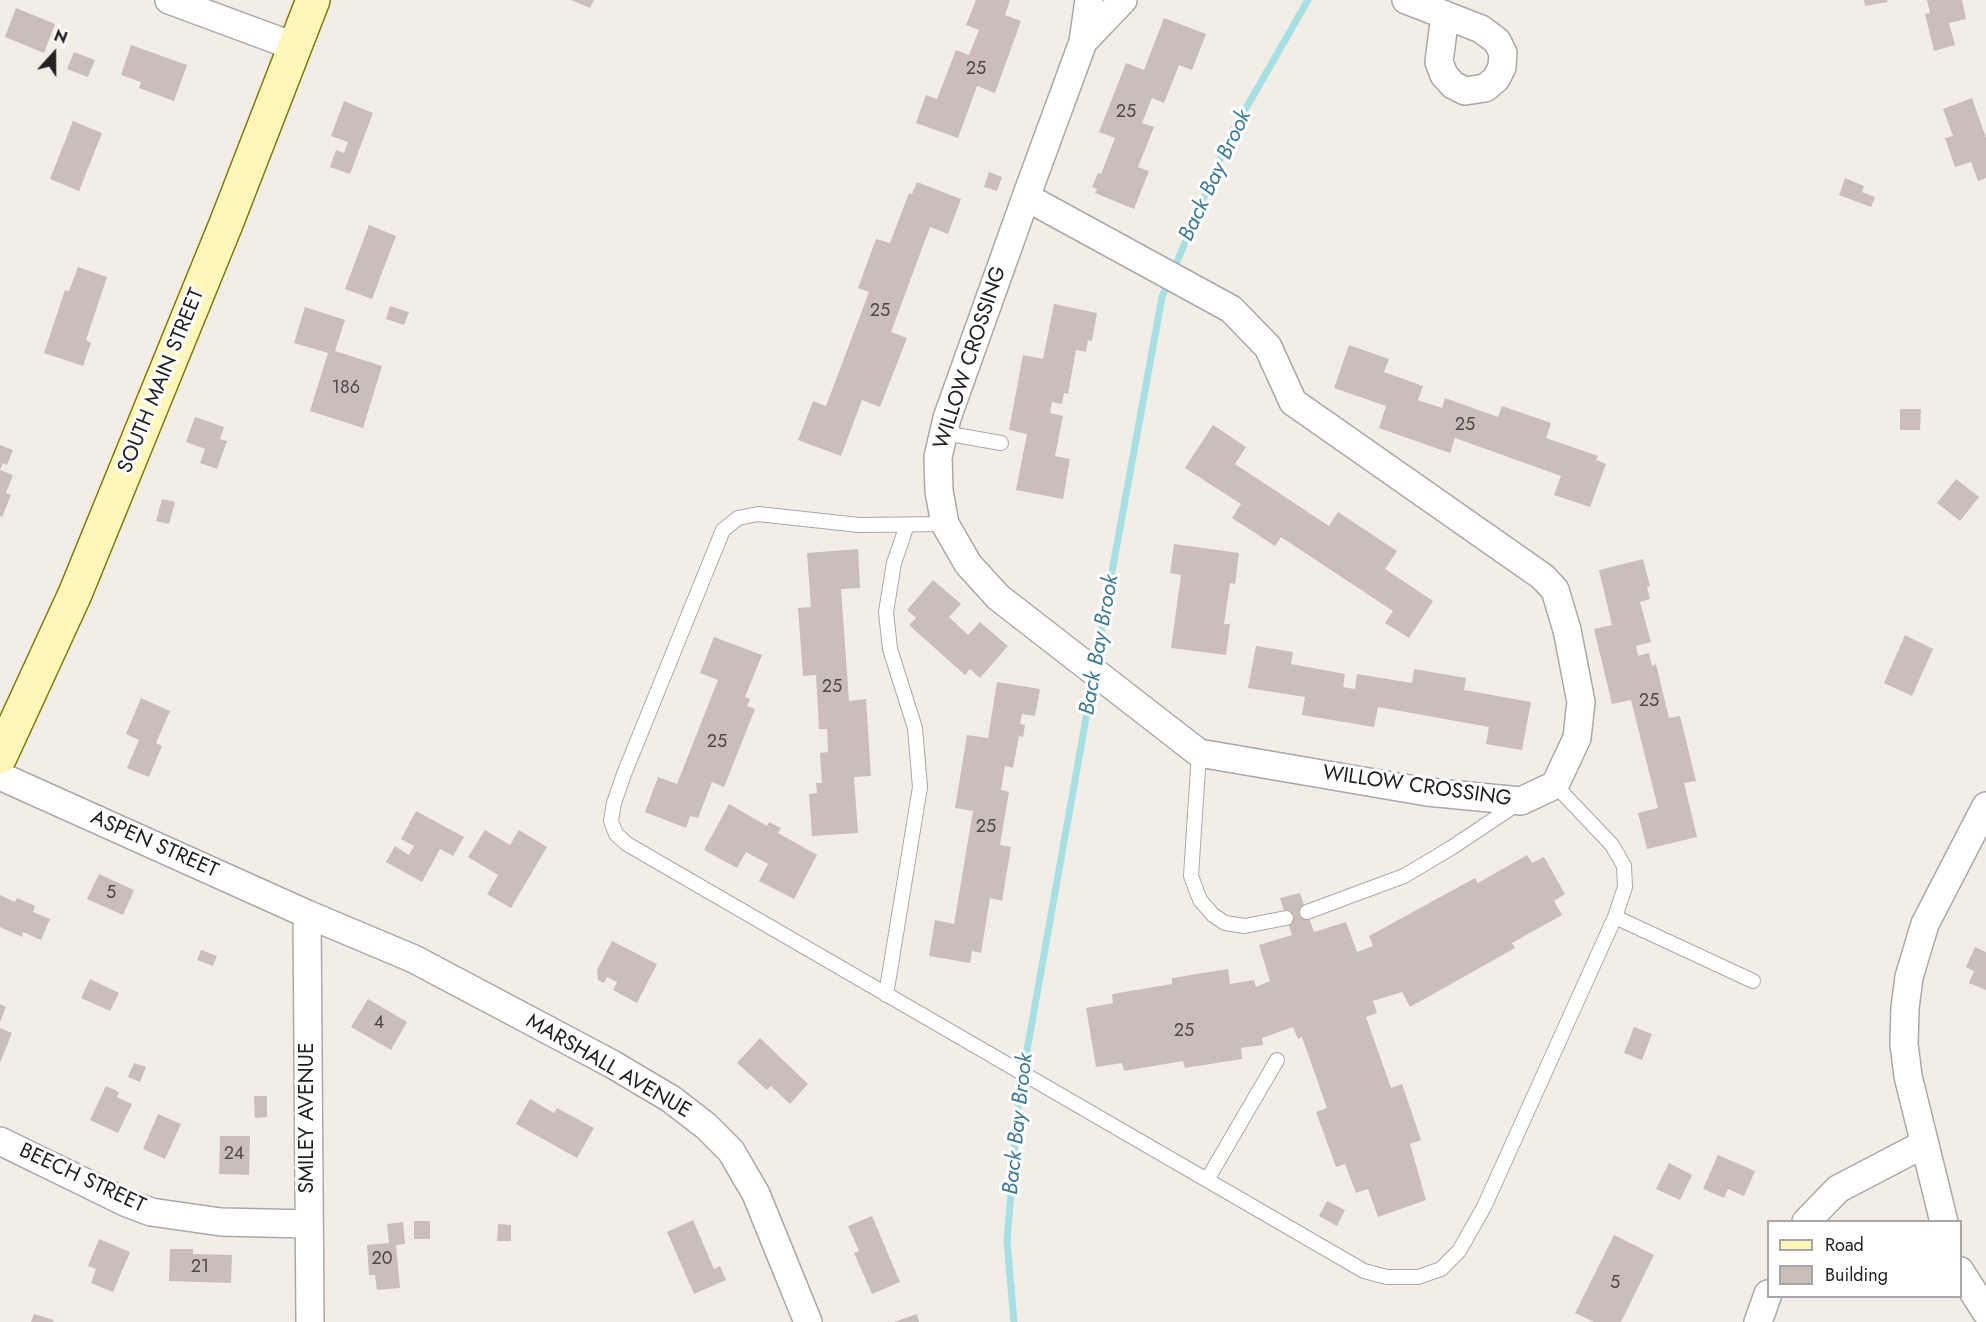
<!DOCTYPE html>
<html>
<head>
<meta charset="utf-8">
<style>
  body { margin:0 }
  #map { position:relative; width:1986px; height:1322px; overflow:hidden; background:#f3ede8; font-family:Jost,sans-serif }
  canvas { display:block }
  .legend { position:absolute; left:1767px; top:1220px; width:195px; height:78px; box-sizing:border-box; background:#fff; border:2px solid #a7a7a7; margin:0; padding:8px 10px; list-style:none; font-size:18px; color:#222 }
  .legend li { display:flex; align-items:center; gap:12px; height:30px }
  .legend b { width:30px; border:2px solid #a7a7a7 }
  .north { position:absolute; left:24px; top:24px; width:60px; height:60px; -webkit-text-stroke:4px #fff; paint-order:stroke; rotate:21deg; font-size:16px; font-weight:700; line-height:24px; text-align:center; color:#222 }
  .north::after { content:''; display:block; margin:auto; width:21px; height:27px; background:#222; clip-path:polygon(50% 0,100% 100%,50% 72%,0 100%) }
</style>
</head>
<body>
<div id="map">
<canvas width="1986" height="1322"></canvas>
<ul class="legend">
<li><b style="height:8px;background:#fff7ba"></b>Road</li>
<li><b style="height:16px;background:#cbbeba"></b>Building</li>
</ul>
<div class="north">N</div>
</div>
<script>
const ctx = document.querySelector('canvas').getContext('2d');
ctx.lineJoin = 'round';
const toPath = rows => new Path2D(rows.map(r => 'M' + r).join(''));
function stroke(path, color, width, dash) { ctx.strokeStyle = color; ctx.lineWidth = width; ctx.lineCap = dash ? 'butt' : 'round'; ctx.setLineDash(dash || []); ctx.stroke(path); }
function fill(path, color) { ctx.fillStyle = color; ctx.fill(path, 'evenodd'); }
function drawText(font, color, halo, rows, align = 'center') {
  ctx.font = font + ' Jost,sans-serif'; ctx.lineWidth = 6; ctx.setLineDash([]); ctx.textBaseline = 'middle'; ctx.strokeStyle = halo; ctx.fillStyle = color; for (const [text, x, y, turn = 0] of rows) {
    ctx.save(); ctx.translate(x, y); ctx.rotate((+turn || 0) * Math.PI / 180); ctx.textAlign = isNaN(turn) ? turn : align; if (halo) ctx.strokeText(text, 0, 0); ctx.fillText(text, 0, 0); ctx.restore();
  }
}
const stream = toPath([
  [1173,271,1229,138,1308,0],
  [1095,665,1162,297,1169,281],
  [1014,1322,1007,1241,1019,1095,1093,679]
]);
const building = toPath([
  [571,0,594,0,590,8],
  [976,0,1010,0,1005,15,1021,21,995,93,977,86,958,138,916,123,926,95,937,99,956,50,969,55,979,30,966,25],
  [1864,0,1887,0,1888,2,1865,6],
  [1927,0,1962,0,1966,19,1949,23,1955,45,1934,51,1925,14,1930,13],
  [16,8,55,24,44,53,5,37],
  [1164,18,1206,34,1192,70,1179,65,1164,103,1152,98,1142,123,1154,127,1138,167,1149,171,1134,209,1095,193,1097,189,1092,187,1098,173,1101,174,1115,138,1099,132,1126,63,1144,70],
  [131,45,187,65,174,101,139,88,141,82,121,75],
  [74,52,95,60,88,77,67,69],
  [1972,98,1986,138,1986,178,1978,181,1971,162,1955,167,1945,138,1953,136,1943,109],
  [344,101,373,113,350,174,330,167,336,150,344,153,348,142,331,136],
  [73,121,102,133,79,191,50,179],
  [989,172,1002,177,997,191,984,187],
  [1845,178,1864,186,1862,192,1875,197,1871,207,1839,195],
  [917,182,961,199,948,234,930,227,891,332,907,338,880,407,862,400,841,456,798,440,813,401,826,406,869,292,858,288,876,239,890,243,909,193,912,194],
  [369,225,396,236,372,299,345,289],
  [78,267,107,277,86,340,91,343,83,366,44,353,65,290,69,291],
  [1054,304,1097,313,1092,341,1088,340,1086,352,1076,350,1068,394,1064,393,1062,404,1052,402,1050,413,1063,416,1055,456,1070,459,1063,499,1016,490,1027,434,1009,430,1023,355,1043,359],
  [390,306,409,312,404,325,386,319],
  [305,307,345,320,335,351,382,366,363,428,310,411,328,353,294,343],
  [1349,345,1389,359,1384,372,1423,386,1418,400,1442,408,1445,398,1498,417,1502,406,1551,423,1546,438,1598,456,1596,460,1606,464,1590,507,1554,495,1561,476,1455,438,1450,453,1379,428,1386,406,1334,388],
  [1900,409,1921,409,1920,430,1900,430],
  [195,417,224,427,220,439,227,441,217,469,200,463,205,449,186,442],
  [1213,425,1246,447,1235,464,1329,526,1338,512,1397,551,1385,569,1433,601,1409,638,1385,623,1393,611,1281,537,1275,546,1232,518,1241,504,1185,468],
  [0,445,13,450,7,465,3,463,0,470,13,475,6,493,11,495,2,517,0,516],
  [1956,479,1979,497,1960,521,1937,503],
  [162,499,175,502,169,524,156,521],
  [1174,544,1239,553,1235,584,1230,583,1224,624,1230,624,1226,655,1171,648,1181,575,1170,573],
  [858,549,860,588,841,589,849,701,866,699,871,776,854,777,858,833,812,836,809,794,817,793,816,783,822,783,820,753,828,752,827,729,819,729,816,675,803,676,798,608,811,607,807,553],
  [1643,559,1650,586,1647,587,1650,599,1640,602,1651,642,1636,646,1638,656,1649,653,1652,666,1656,664,1669,718,1680,716,1696,781,1684,783,1697,837,1647,849,1638,813,1658,808,1631,700,1612,704,1594,629,1612,625,1599,570],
  [933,580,961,604,949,617,968,635,980,622,1008,646,980,678,970,669,965,675,909,625,916,618,907,610],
  [1905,635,1933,649,1912,696,1884,683],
  [714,637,762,655,745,697,750,699,747,706,755,709,724,787,712,782,698,818,690,816,686,828,645,812,658,777,677,784,718,680,700,673],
  [1256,646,1293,652,1291,664,1345,674,1343,687,1355,689,1357,674,1412,683,1414,669,1466,678,1464,690,1531,702,1522,750,1486,744,1489,727,1378,707,1374,727,1302,715,1305,697,1248,688],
  [997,682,1040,689,1035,716,1022,714,1020,724,1025,725,1023,737,1019,736,1013,768,1005,766,1001,790,1009,792,1000,845,1011,847,1002,901,990,898,981,953,972,951,970,963,929,956,935,920,954,924,973,811,955,808,967,735,988,738],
  [141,698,170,711,156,743,162,746,149,777,127,768,139,740,126,734],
  [729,804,767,826,769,822,781,828,778,833,817,855,794,899,759,881,768,864,746,852,737,868,704,850],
  [416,811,464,837,453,856,440,849,422,882,386,862,395,846,409,855,414,846,401,839],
  [485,830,510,845,519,830,547,847,511,908,487,894,498,875,468,857],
  [1527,855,1532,863,1544,857,1565,894,1554,901,1562,915,1512,943,1515,948,1410,1007,1402,992,1373,1001,1377,1013,1366,1017,1391,1088,1402,1084,1421,1140,1410,1144,1426,1200,1378,1217,1368,1189,1356,1193,1345,1164,1336,1167,1316,1112,1327,1108,1302,1037,1298,1039,1293,1027,1262,1038,1263,1045,1241,1048,1242,1059,1185,1068,1183,1061,1124,1071,1122,1063,1096,1067,1086,1008,1113,1003,1112,994,1172,984,1172,978,1228,969,1230,984,1254,980,1256,987,1270,981,1259,945,1292,935,1280,898,1300,893,1314,932,1346,922,1357,952,1373,946,1369,936,1475,878,1478,883],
  [99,874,134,890,123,915,87,899],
  [0,895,15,902,17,898,35,906,33,912,50,919,41,940,23,932,22,937,0,927],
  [612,941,657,964,637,1003,613,990,617,982,607,977,604,983,598,980,597,970],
  [1975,947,1986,952,1986,990,1969,983,1974,971,1966,967],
  [201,950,217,956,213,966,197,960],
  [90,979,119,993,110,1011,81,998],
  [368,999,407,1022,391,1050,351,1027],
  [0,1004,6,1007,0,1022],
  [1634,1027,1652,1034,1642,1060,1624,1053],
  [0,1028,12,1033,0,1063],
  [760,1038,808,1084,790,1104,771,1086,767,1090,737,1063],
  [134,1063,146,1067,140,1082,128,1077],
  [106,1086,119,1092,117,1097,132,1104,118,1133,90,1120],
  [254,1096,267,1096,267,1117,255,1118],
  [530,1099,554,1113,557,1108,594,1128,577,1158,516,1124],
  [158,1114,181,1124,165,1159,143,1149],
  [220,1136,250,1136,249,1175,219,1174],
  [1718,1155,1755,1171,1744,1196,1728,1189,1724,1198,1703,1189],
  [1669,1163,1692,1175,1680,1200,1656,1189],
  [1327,1201,1345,1210,1337,1226,1319,1216],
  [872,1216,900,1282,872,1294,854,1253,859,1251,848,1226],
  [693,1220,714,1269,720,1266,726,1280,694,1294,667,1232],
  [414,1221,430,1221,430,1239,414,1239],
  [403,1222,405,1244,396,1245,400,1288,377,1290,375,1275,369,1275,367,1245,389,1243,387,1224],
  [498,1224,511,1225,511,1241,497,1241],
  [1614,1235,1654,1255,1621,1322,1594,1322,1575,1313],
  [99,1239,130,1252,113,1292,91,1283,96,1269,88,1266],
  [170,1249,193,1249,193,1254,232,1255,231,1283,169,1281],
  [34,1314,54,1320,53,1322,31,1322],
  [917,1314,919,1322,894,1322]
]);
const lane = toPath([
  [944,433,1001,443],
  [945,524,859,525,758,514,738,518,723,530,624,774,614,803,611,821,616,834,627,844,1364,1271,1387,1277,1418,1277,1441,1269,1459,1251,1484,1207,1615,917,1625,887,1624,866,1612,845,1555,785],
  [1199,753,1191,876,1200,900,1213,915,1225,923,1245,926,1286,918],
  [1307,912,1404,876,1451,848,1517,804],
  [1615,917,1753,981],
  [886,995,920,787,915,728,890,649,886,612,894,563,907,525],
  [1207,1180,1277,1060]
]);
const street = toPath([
  [169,0,296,47],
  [1406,0,1445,15,1481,29,1497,41,1503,53,1502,67,1496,79,1485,88,1465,91,1453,85,1444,75,1439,62,1445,15],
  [1083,42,1123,0],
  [1026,197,947,418,938,457,939,491,945,524,968,564,998,597,1199,753,1427,792,1521,801,1555,785,1577,738,1581,702,1567,630,1555,590,1543,577,1293,402,1268,347,1231,309,1026,197,1083,42,1089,0],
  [0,776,307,914,414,959,612,1064,671,1099,706,1126,731,1151,756,1194,808,1322],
  [307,914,310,1322],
  [0,1141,127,1203,151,1212,221,1222,309,1224],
  [1806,1222,1838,1189,1924,1144],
  [1944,1222,1908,1076,1904,1044,1905,1008,1909,977,1925,924,1986,806],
  [1960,1271,1986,1312],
  [1758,1322,1768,1294]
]);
const secondary = toPath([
  [0,757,75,594,226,224,313,0]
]);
const numberNames = [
  ["25",976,70],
  ["25",1126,113],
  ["25",880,312],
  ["186",346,389],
  ["25",1465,426],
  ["25",832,688],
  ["25",1649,702],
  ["25",717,743],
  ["25",986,828],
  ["5",111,894],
  ["4",379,1024],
  ["25",1184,1032],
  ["24",234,1155],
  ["20",382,1260],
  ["21",200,1268],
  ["5",1615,1284]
];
const streetNames = [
  ["WILLOW CROSSING",971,358,-72],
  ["SOUTH MAIN STREET",162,381,-68],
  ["WILLOW CROSSING",1417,787,8],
  ["ASPEN STREET",154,845,24],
  ["MARSHALL AVENUE",608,1067,30],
  ["SMILEY AVENUE",308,1118,-90],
  ["BEECH STREET",82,1179,25]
];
const waterNames = [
  ["Back Bay Brook",1216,176,-65],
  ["Back Bay Brook",1100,645,-80],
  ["Back Bay Brook",1019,1124,-84]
];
stroke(stream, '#a5e0e4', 7);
fill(building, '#cbbeba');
stroke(lane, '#a9a9a9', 16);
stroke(street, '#a9a9a9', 30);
stroke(secondary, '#827a00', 36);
stroke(lane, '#fff', 14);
stroke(street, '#fff', 27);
stroke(secondary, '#fff7ba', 33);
drawText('18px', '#4c4948', null, numberNames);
drawText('21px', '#222', '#fff', streetNames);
drawText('italic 22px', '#3a7a9a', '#fff', waterNames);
</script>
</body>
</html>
